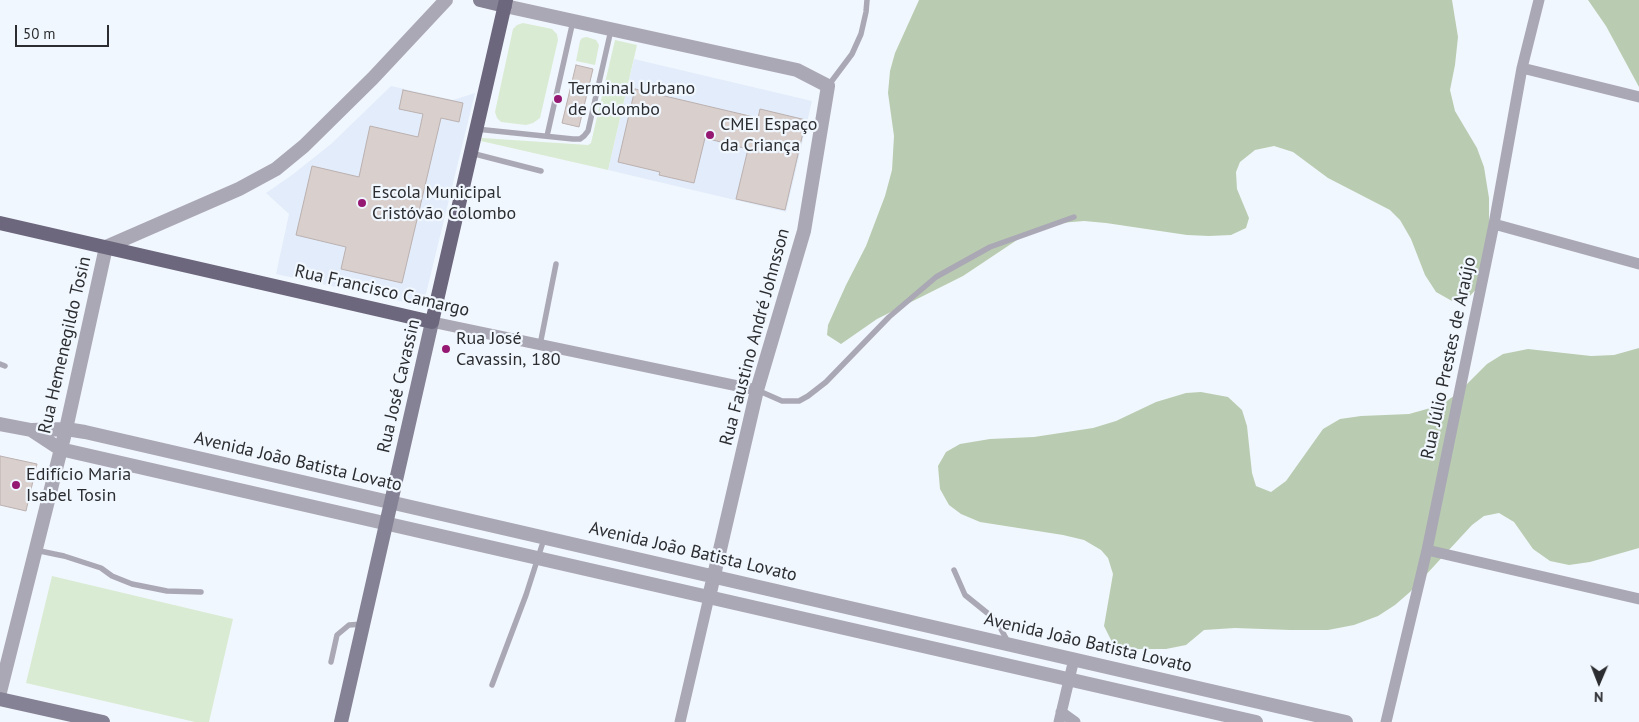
<!DOCTYPE html>
<html>
<head>
<meta charset="utf-8">
<style>
  body { margin:0 }
  #map { position:relative; width:1639px; height:722px; overflow:hidden; background:#f1f7fe; font-family:"PT Sans",sans-serif }
  canvas { display:block }
  .north { position:absolute; left:1574px; top:657px; width:50px; height:50px; -webkit-text-stroke:4px #f1f7fe; paint-order:stroke; rotate:181deg; font-size:14px; font-weight:700; line-height:20px; text-align:center; color:#2b2d30 }
  .north::after { content:''; display:block; margin:auto; width:18px; height:22px; background:#2b2d30; clip-path:polygon(50% 0,100% 100%,50% 72%,0 100%) }
  .scale { position:absolute; left:15px; top:25px; width:94px; height:22px; box-sizing:border-box; border:2px solid #2b2d30; border-top:0; padding-left:6px; font-size:15px; line-height:18px; white-space:nowrap; color:#2b2d30; -webkit-text-stroke:4px #f1f7fe; paint-order:stroke }
</style>
</head>
<body>
<div id="map">
<canvas width="1639" height="722"></canvas>
<div class="north">N</div>
<div class="scale">50 m</div>
</div>
<script>
const ctx = document.querySelector('canvas').getContext('2d');
ctx.lineJoin = 'round';
function fill(path, color) { ctx.fillStyle = color; ctx.fill(path, 'evenodd'); }
const toPath = rows => new Path2D(rows.map(r => 'M' + r).join(''));
function stroke(path, color, width, dash) { ctx.strokeStyle = color; ctx.lineWidth = width; ctx.lineCap = dash ? 'butt' : 'round'; ctx.setLineDash(dash || []); ctx.stroke(path); }
function drawText(font, color, halo, rows, align = 'center') {
  ctx.font = font + ' "PT Sans",sans-serif'; ctx.lineWidth = 4.5; ctx.setLineDash([]); ctx.textBaseline = 'middle'; ctx.strokeStyle = halo; ctx.fillStyle = color; for (const [text, x, y, turn = 0] of rows) {
    ctx.save(); ctx.translate(x, y); ctx.rotate((+turn || 0) * Math.PI / 180); ctx.textAlign = isNaN(turn) ? turn : align; if (halo) ctx.strokeText(text, 0, 0); ctx.fillText(text, 0, 0); ctx.restore();
  }
}
const built = toPath([
  [634,59,812,101,786,212,608,170],
  [391,86,453,100,475,93,423,306,276,274,289,214,266,193,292,175,331,144]
]);
const green = toPath([
  [523,23,552,29,557,34,558,40,540,118,533,123,526,125,501,122,497,118,495,112,513,29,517,25],
  [587,37,596,40,599,45,595,65,576,61,580,41,582,38],
  [615,40,637,45,608,170,481,141,482,138,588,145,591,143],
  [52,576,233,619,209,722,195,722,26,683]
]);
const forest = toPath([
  [919,0,1452,0,1458,37,1455,65,1450,90,1455,111,1477,148,1484,167,1489,198,1489,252,1481,284,1468,298,1452,301,1436,292,1425,275,1411,239,1400,220,1390,210,1328,178,1293,152,1274,146,1255,150,1240,162,1236,172,1237,189,1249,218,1246,228,1231,235,1209,236,1187,235,1106,223,1084,221,1048,224,1029,232,963,276,877,319,841,344,827,335,828,325,846,285,866,246,885,196,892,170,894,136,888,93,890,71,895,53],
  [1588,0,1639,0,1639,87,1606,26],
  [1639,348,1639,548,1590,562,1569,565,1550,561,1533,549,1514,522,1499,513,1484,516,1472,525,1410,592,1395,605,1378,616,1354,625,1328,630,1290,630,1235,628,1204,630,1186,645,1166,649,1126,649,1112,642,1104,626,1113,574,1108,558,1101,550,1084,540,1063,535,980,522,961,514,949,505,940,489,938,466,946,452,960,444,990,439,1034,437,1093,428,1116,421,1156,402,1186,393,1201,392,1228,397,1242,410,1247,426,1252,473,1256,486,1271,492,1286,481,1323,429,1340,419,1361,416,1409,414,1441,405,1458,393,1487,364,1503,354,1528,349,1591,356,1614,355]
]);
const building = toPath([
  [576,65,593,69,579,127,562,123,576,65],
  [635,89,758,118,760,109,806,120,785,210,736,199,748,149,705,138,694,183,659,175,660,172,618,162,635,89],
  [403,90,463,103,459,122,441,118,402,283,341,269,346,247,296,235,312,166,359,177,370,126,418,137,423,114,399,109,403,90],
  [0,456,37,464,26,511,0,505,0,456]
]);
const service = toPath([
  [828,86,852,54,861,34,866,12,867,0],
  [476,129,573,139,580,139,584,136,588,131,611,30],
  [547,136,573,21],
  [471,153,541,171],
  [540,345,556,264],
  [0,364,5,366],
  [757,390,782,401,799,401,808,396,826,382,889,317,936,277,990,247,1074,217],
  [35,550,64,556,101,568,112,576,132,584,167,591,201,592],
  [954,570,965,595,996,620,1008,642],
  [331,662,337,635,349,625,363,624],
  [492,685,526,595,544,539]
]);
const minor = toPath([
  [1522,68,1639,97],
  [1494,224,1639,264],
  [432,322,757,390],
  [1427,550,1639,599],
  [1061,712,1075,722],
  [680,722,709,597],
  [1059,722,1074,659],
  [1386,722,1427,550,1494,224,1522,68,1539,0]
]);
const tertiary = toPath([
  [505,6,797,70,828,86,804,231,757,390,709,597],
  [0,424,31,430,66,429,85,432,1346,722],
  [31,430,60,449,1256,722],
  [0,692,66,429,106,247,239,189,276,169,304,146,373,78,446,0]
]);
const secondary = toPath([
  [480,0,505,6],
  [0,699,103,722],
  [341,722,432,322]
]);
const primary = toPath([
  [0,223,432,322,506,0]
]);
const markers = [
  [558,99,5,"#951873"],
  [710,135,5,"#951873"],
  [362,203,5,"#951873"],
  [446,349,5,"#951873"],
  [16,485,5,"#951873"]
];
const poiNames = [
  ["Terminal Urbano",568,89],
  ["de Colombo",568,110],
  ["CMEI Espaço",720,125],
  ["da Criança",720,146],
  ["Escola Municipal",372,193],
  ["Cristóvão Colombo",372,214],
  ["Rua José",456,339],
  ["Cavassin, 180",456,360],
  ["Edifício Maria",26,475],
  ["Isabel Tosin",26,496]
];
const streetNames = [
  ["Rua Francisco Camargo",382,291,13],
  ["Rua Faustino André Johnsson",755,337,-75],
  ["Rua Hemenegildo Tosin",65,345,-77],
  ["Rua Júlio Prestes de Araújo",1449,358,-78],
  ["Rua José Cavassin",399,386,-77],
  ["Avenida João Batista Lovato",298,462,13],
  ["Avenida João Batista Lovato",693,552,13],
  ["Avenida João Batista Lovato",1088,643,13]
];
fill(built, '#e2ecfa');
fill(green, '#d9ebd2');
fill(forest, '#b9ccb1');
fill(building, '#d9cfcd');
stroke(building, '#bbb1b0', 1);
stroke(service, '#aba8b5', 5.5);
stroke(minor, '#aba8b5', 11);
stroke(tertiary, '#aba8b5', 14);
stroke(secondary, '#868295', 14);
stroke(primary, '#6d677e', 14);
for (const [x, y, r, color] of markers) { const dot = new Path2D(); dot.arc(x, y, r, 0, 2 * Math.PI); ctx.fillStyle = color; ctx.fill(dot); stroke(dot, '#f1f7fe', 2); }
drawText('18px', '#2b2d30', '#f1f7fe', poiNames, 'left');
drawText('18px', '#2b2d30', '#f1f7fe', streetNames);
</script>
</body>
</html>
